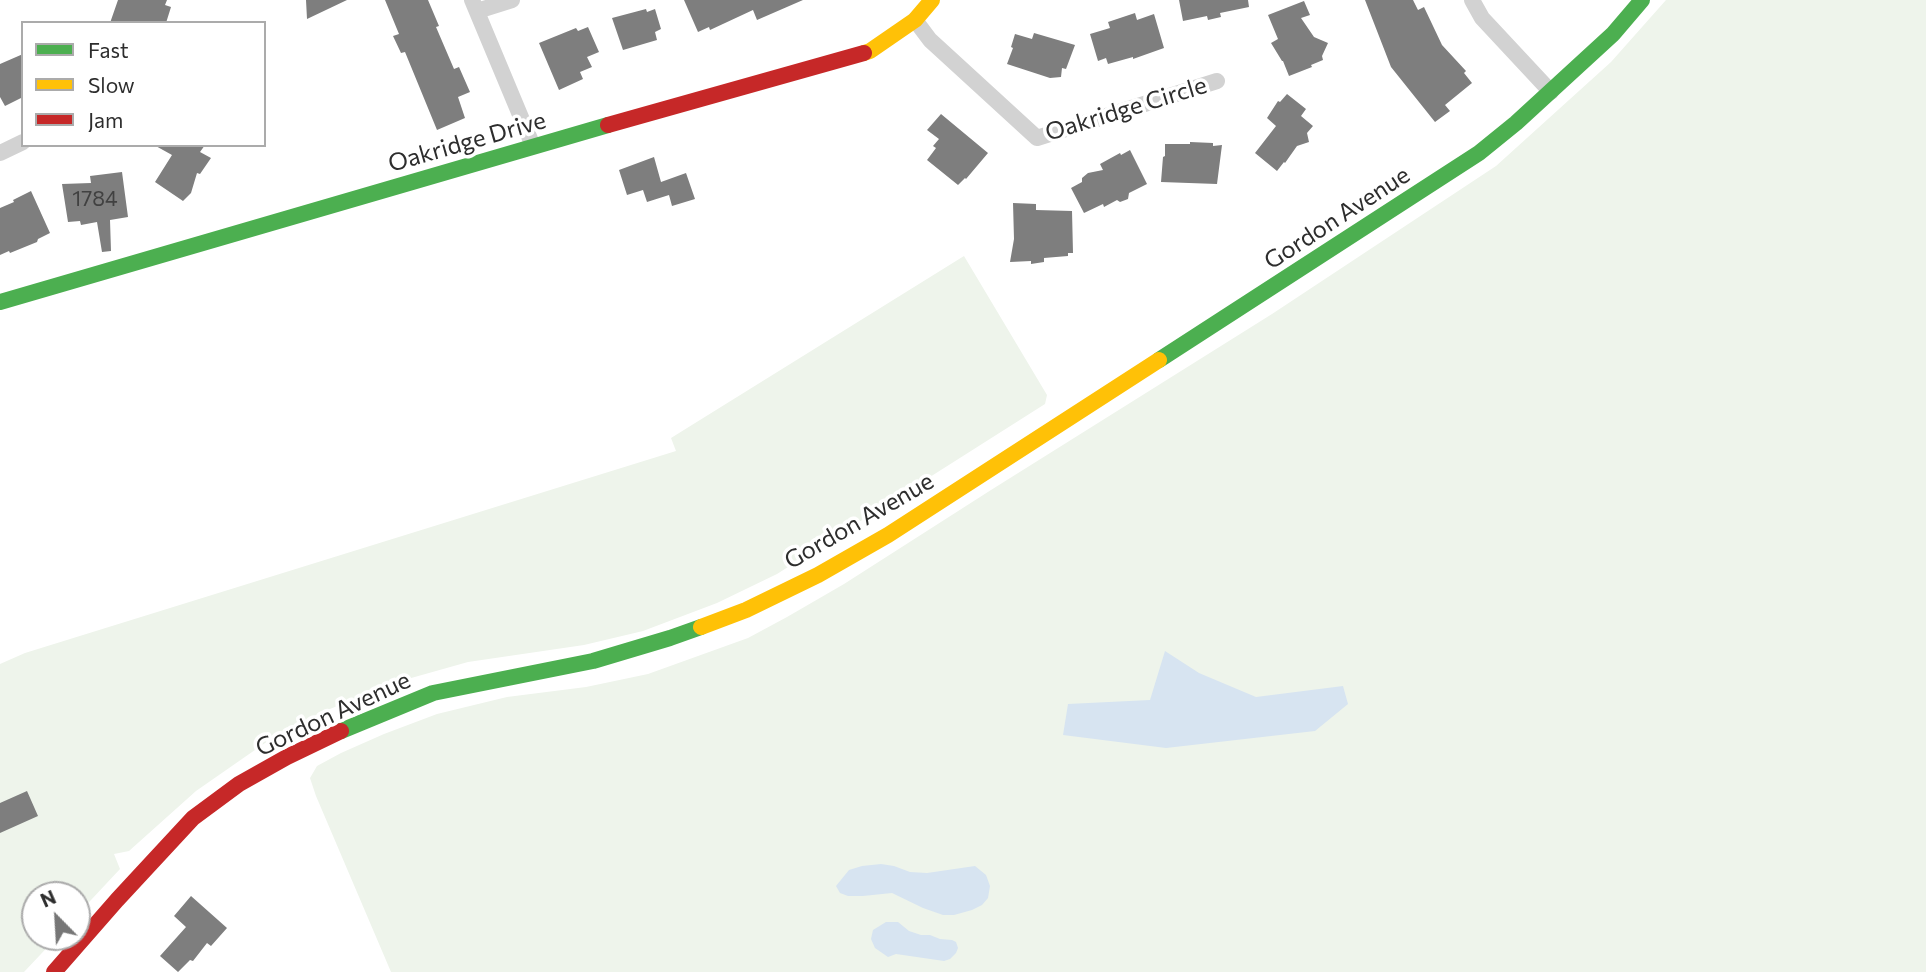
<!DOCTYPE html>
<html>
<head>
<meta charset="utf-8">
<style>
  body { margin:0 }
  #map { position:relative; width:1926px; height:972px; overflow:hidden; background:#fff; font-family:Commissioner,sans-serif }
  canvas { display:block }
  .legend { position:absolute; left:21px; top:21px; width:245px; height:126px; box-sizing:border-box; background:#fff; border:2px solid #ababab; margin:0; padding:9px 12px; list-style:none; font-size:21px; color:#2d2d2d }
  .legend li { display:flex; align-items:center; gap:14px; height:35px }
  .legend b { width:35px; border:2px solid #ababab }
  .north { position:absolute; left:21px; top:881px; width:70px; height:70px; box-sizing:border-box; background:#fff; border:2px solid #ababab; border-radius:50%; rotate:336deg; font-size:19px; font-weight:700; line-height:28px; text-align:center; color:#2d2d2d }
  .north::after { content:''; display:block; margin:auto; width:24px; height:32px; background:#767676; clip-path:polygon(50% 0,100% 100%,50% 72%,0 100%) }
</style>
</head>
<body>
<div id="map">
<canvas width="1926" height="972"></canvas>
<ul class="legend">
<li><b style="height:9px;background:#4caf50"></b>Fast</li>
<li><b style="height:9px;background:#ffc107"></b>Slow</li>
<li><b style="height:9px;background:#c62828"></b>Jam</li>
</ul>
<div class="north">N</div>
</div>
<script>
const ctx = document.querySelector('canvas').getContext('2d');
ctx.lineJoin = 'round';
function fill(path, color) { ctx.fillStyle = color; ctx.fill(path, 'evenodd'); }
const toPath = rows => new Path2D(rows.map(r => 'M' + r).join(''));
function stroke(path, color, width, dash) { ctx.strokeStyle = color; ctx.lineWidth = width; ctx.lineCap = dash ? 'butt' : 'round'; ctx.setLineDash(dash || []); ctx.stroke(path); }
function drawText(font, color, halo, rows, align = 'center') {
  ctx.font = font + ' Commissioner,sans-serif'; ctx.lineWidth = 7; ctx.setLineDash([]); ctx.textBaseline = 'middle'; ctx.strokeStyle = halo; ctx.fillStyle = color; for (const [text, x, y, turn = 0] of rows) {
    ctx.save(); ctx.translate(x, y); ctx.rotate((+turn || 0) * Math.PI / 180); ctx.textAlign = isNaN(turn) ? turn : align; if (halo) ctx.strokeText(text, 0, 0); ctx.fillText(text, 0, 0); ctx.restore();
  }
}
const green = toPath([
  [1666,0,1926,0,1926,972,391,972,316,796,310,778,317,766,341,753,384,734,437,714,507,697,586,687,648,674,748,638,787,617,844,584,991,490,1272,314,1496,166,1611,62],
  [964,256,1047,395,1045,404,777,574,717,603,643,631,584,645,468,662,397,682,320,713,265,743,196,791,129,851,114,854,120,869,77,915,77,895,35,895,35,937,57,937,24,972,0,972,0,664,25,653,676,451,671,438]
]);
const water = toPath([
  [1165,651,1199,673,1256,697,1343,686,1348,704,1315,731,1166,748,1063,735,1068,704,1150,700],
  [881,864,894,866,910,872,927,873,975,866,986,875,990,886,988,898,982,905,972,910,954,915,943,915,923,908,892,893,863,896,848,896,840,893,836,886,849,870,862,866],
  [886,922,898,922,909,931,921,935,930,935,940,939,952,940,956,942,958,948,956,953,950,959,944,961,896,954,888,957,875,948,871,939,873,930]
]);
const building = toPath([
  [118,0,167,0,165,5,171,7,166,23,110,23],
  [306,0,347,0,307,19],
  [385,0,428,0,439,26,436,27,454,69,459,67,470,92,458,97,465,118,437,130,405,52,401,53,393,36,399,34],
  [684,0,803,0,757,20,753,10,710,30,709,27,698,32],
  [1179,0,1248,0,1249,7,1220,13,1221,17,1208,20,1207,16,1183,21],
  [1365,0,1413,0,1418,10,1424,7,1442,45,1466,71,1464,73,1472,83,1445,105,1450,111,1435,122,1391,67],
  [1304,1,1310,15,1301,18,1314,37,1328,43,1322,56,1323,60,1311,65,1312,67,1289,76,1283,61,1282,61,1271,43,1278,39,1268,15],
  [646,9,647,12,655,9,661,29,655,32,657,40,623,50,612,18],
  [1135,13,1137,20,1154,14,1164,48,1133,59,1133,57,1108,64,1106,58,1098,61,1090,34,1110,28,1108,22],
  [588,27,599,52,587,57,592,67,580,72,583,79,559,90,539,43,576,28,578,31],
  [1034,33,1075,45,1066,69,1062,68,1061,77,1050,78,1007,64,1013,48,1011,47,1015,34,1032,39],
  [23,54,23,97,5,106,0,97,0,64],
  [1287,94,1306,109,1301,116,1313,126,1307,133,1309,142,1297,146,1285,163,1284,162,1277,171,1255,153,1276,126,1267,118,1278,101,1280,102],
  [941,114,988,153,966,179,965,178,958,185,927,160,936,148,933,146,939,139,927,130],
  [1190,142,1213,143,1213,146,1222,145,1217,184,1161,182,1163,157,1165,156,1165,144,1190,144],
  [154,145,205,145,200,152,211,158,200,174,197,173,191,193,183,201,155,182,172,155],
  [1130,150,1147,184,1129,193,1128,199,1120,202,1117,200,1104,207,1103,204,1084,213,1071,188,1082,182,1082,178,1088,173,1103,170,1100,164,1120,153,1121,155],
  [654,157,661,182,686,173,695,199,672,206,669,195,647,202,643,190,627,195,619,170],
  [122,172,128,217,110,220,111,251,102,252,97,222,81,225,80,221,68,222,62,184,91,183,90,176],
  [31,191,50,233,38,239,37,242,10,253,9,251,0,255,0,208,14,202,13,200],
  [1013,203,1036,204,1036,210,1072,211,1073,253,1068,253,1068,256,1044,258,1044,262,1031,264,1031,261,1010,262,1014,239],
  [27,791,38,816,0,833,0,803],
  [191,896,227,928,211,946,207,943,193,961,190,960,178,972,160,956,186,927,174,916]
]);
const street = toPath([
  [472,0,533,146],
  [1472,0,1482,18,1551,92],
  [477,11,512,0],
  [915,20,930,40,1037,138,1217,81],
  [0,153,23,142]
]);
const fast = toPath([
  [0,302,608,125],
  [1159,360,1479,153,1516,123,1613,34,1642,0],
  [341,731,433,693,593,661,670,638,701,627]
]);
const slow = toPath([
  [864,53,870,51,915,20,932,0],
  [701,627,746,610,818,575,888,535,1159,360]
]);
const jam = toPath([
  [608,125,864,53],
  [54,972,117,900,193,818,239,784,287,757,341,731]
]);
const numberNames = [
  ["1784",95,199]
];
const streetNames = [
  ["Oakridge Circle",1126,109,-17],
  ["Oakridge Drive",467,142,-16],
  ["Gordon Avenue",1337,218,-33],
  ["Gordon Avenue",859,521,-30],
  ["Gordon Avenue",333,714,-25]
];
fill(green, '#eef4eb');
fill(water, '#d7e4f1');
fill(building, '#7e7e7e');
stroke(street, '#d2d2d2', 16);
stroke(fast, '#4caf50', 16);
stroke(slow, '#ffc107', 16);
stroke(jam, '#c62828', 16);
drawText('21px', '#414141', null, numberNames);
drawText('24px', '#2d2d2d', '#fff', streetNames);
</script>
</body>
</html>
